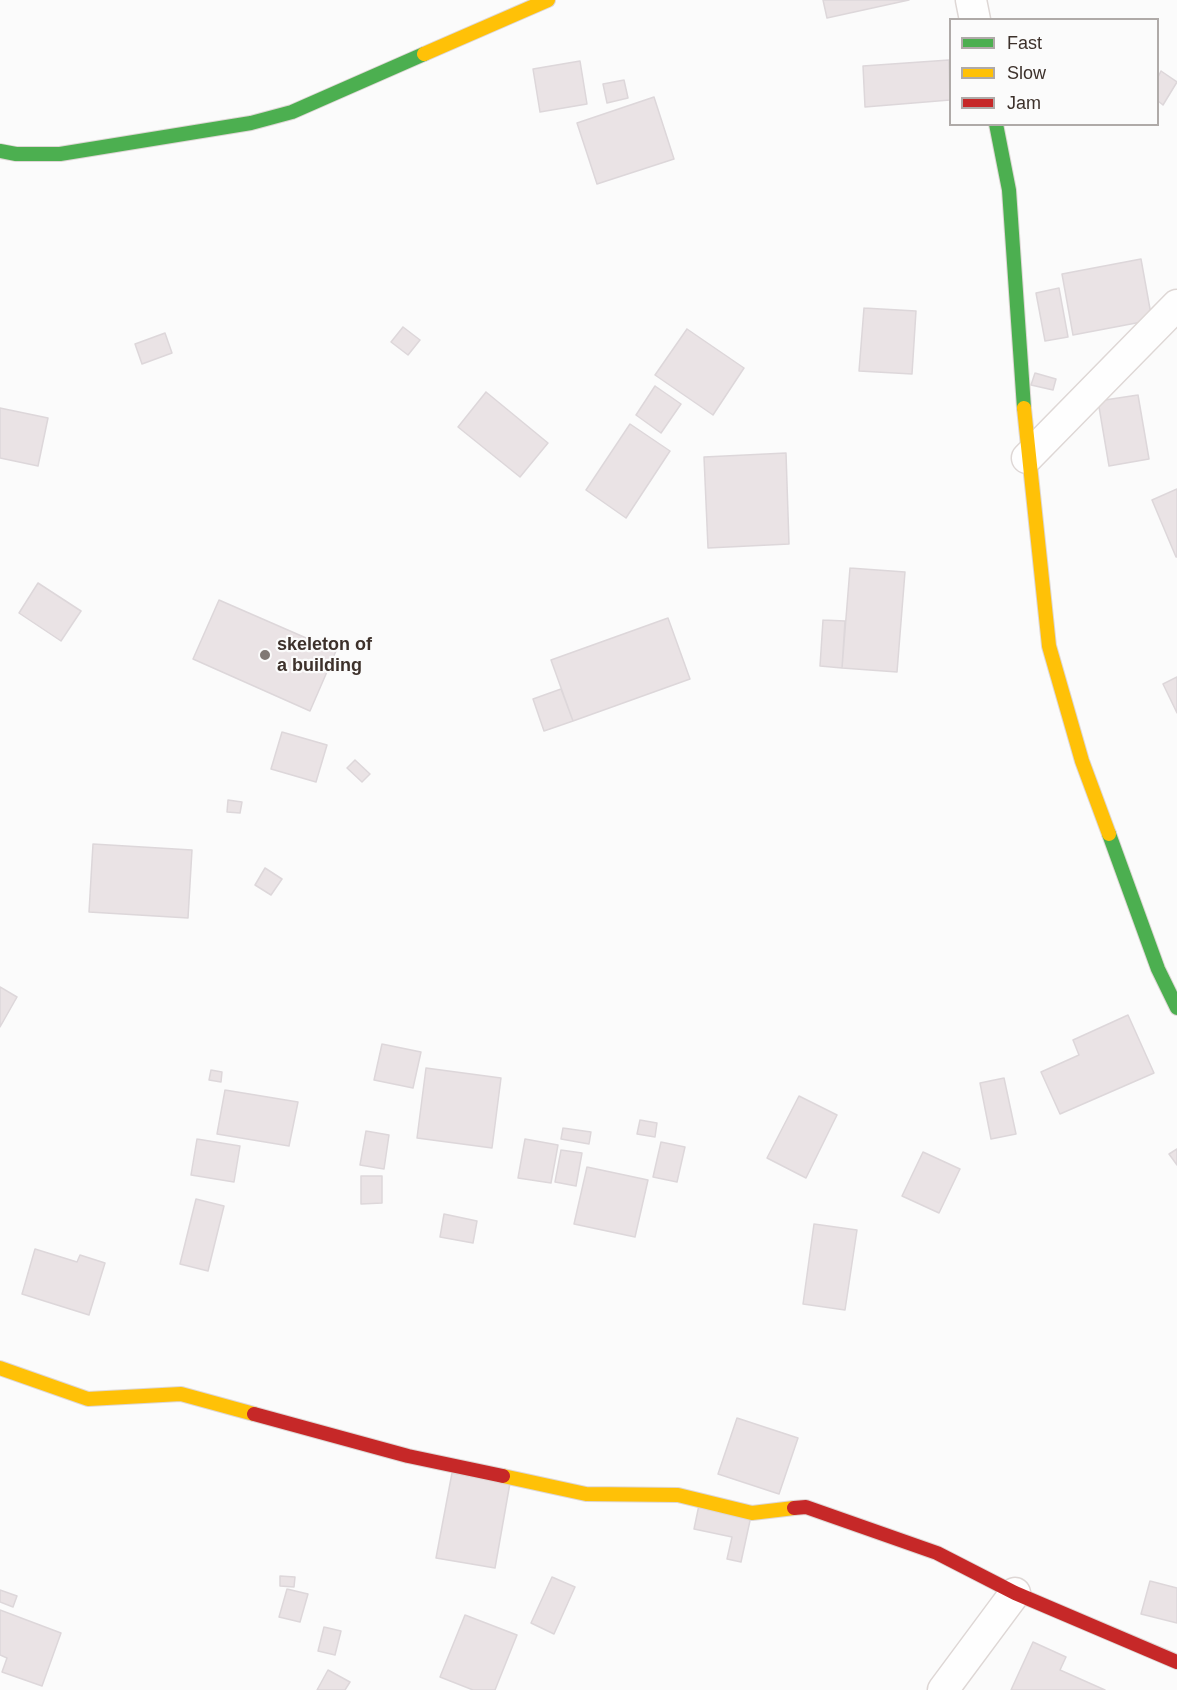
<!DOCTYPE html>
<html>
<head>
<meta charset="utf-8">
<style>
  body { margin:0 }
  #map { position:relative; width:1177px; height:1690px; overflow:hidden; background:#fbfbfb; font-family:Helvetica,sans-serif }
  canvas { display:block }
  .legend { position:absolute; left:949px; top:18px; width:210px; height:108px; box-sizing:border-box; background:#fbfbfb; border:2px solid #afaaa8; margin:0; padding:8px 10px; list-style:none; font-size:18px; color:#3d312b }
  .legend li { display:flex; align-items:center; gap:12px; height:30px }
  .legend b { width:30px; border:2px solid #afaaa8 }
</style>
</head>
<body>
<div id="map">
<canvas width="1177" height="1690"></canvas>
<ul class="legend">
<li><b style="height:8px;background:#4caf50"></b>Fast</li>
<li><b style="height:8px;background:#ffc107"></b>Slow</li>
<li><b style="height:8px;background:#c62828"></b>Jam</li>
</ul>
</div>
<script>
const ctx = document.querySelector('canvas').getContext('2d');
ctx.lineJoin = 'round';
function fill(path, color) { ctx.fillStyle = color; ctx.fill(path, 'evenodd'); }
const toPath = rows => new Path2D(rows.map(r => 'M' + r).join(''));
function stroke(path, color, width, dash) { ctx.strokeStyle = color; ctx.lineWidth = width; ctx.lineCap = dash ? 'butt' : 'round'; ctx.setLineDash(dash || []); ctx.stroke(path); }
function drawText(font, color, halo, rows, align = 'center') {
  ctx.font = font + ' Helvetica,sans-serif'; ctx.lineWidth = 4.5; ctx.setLineDash([]); ctx.textBaseline = 'middle'; ctx.strokeStyle = halo; ctx.fillStyle = color; for (const [text, x, y, turn = 0] of rows) {
    ctx.save(); ctx.translate(x, y); ctx.rotate((+turn || 0) * Math.PI / 180); ctx.textAlign = isNaN(turn) ? turn : align; if (halo) ctx.strokeText(text, 0, 0); ctx.fillText(text, 0, 0); ctx.restore();
  }
}
const building = toPath([
  [823,0,909,0,827,18,823,0],
  [949,60,950,100,865,107,863,66,949,60],
  [580,61,587,104,540,112,533,69,580,61],
  [1161,71,1177,82,1163,105,1158,101,1158,77,1161,71],
  [624,80,628,98,607,103,603,84,624,80],
  [654,97,674,159,597,184,577,123,654,97],
  [1141,259,1152,320,1073,335,1062,274,1141,259],
  [1059,288,1068,337,1045,341,1036,293,1059,288],
  [864,308,916,311,912,374,859,371,864,308],
  [403,327,420,340,408,355,391,342,403,327],
  [687,329,744,368,713,415,655,375,687,329],
  [165,333,172,353,142,364,135,344,165,333],
  [1035,373,1056,379,1053,390,1031,385,1035,373],
  [655,386,681,404,661,433,636,415,655,386],
  [486,392,548,443,520,477,458,427,486,392],
  [1138,395,1149,459,1109,466,1098,401,1138,395],
  [0,408,48,418,38,466,0,458,0,408],
  [630,424,670,451,626,518,586,490,630,424],
  [786,453,789,544,708,548,704,457,786,453],
  [1177,489,1177,557,1176,557,1152,500,1177,489],
  [850,568,905,572,897,672,842,668,850,568],
  [38,583,81,611,61,641,19,613,38,583],
  [219,600,336,651,310,711,193,659,219,600],
  [668,618,690,679,573,721,551,660,668,618],
  [823,620,845,621,842,668,820,666,823,620],
  [1177,677,1177,713,1163,684,1177,677],
  [561,689,573,721,544,731,533,699,561,689],
  [282,732,327,745,316,782,271,769,282,732],
  [355,760,370,774,362,782,347,768,355,760],
  [228,800,242,802,240,813,227,812,228,800],
  [93,844,192,850,188,918,89,912,93,844],
  [265,868,282,879,271,895,255,885,265,868],
  [0,987,17,997,0,1027,0,987],
  [1128,1015,1154,1073,1060,1114,1041,1072,1079,1055,1073,1040,1128,1015],
  [382,1044,421,1052,413,1088,374,1080,382,1044],
  [426,1068,501,1078,492,1148,417,1138,426,1068],
  [211,1070,222,1072,221,1082,209,1080,211,1070],
  [1004,1078,1016,1134,991,1139,980,1083,1004,1078],
  [225,1090,298,1102,289,1146,217,1134,225,1090],
  [799,1096,837,1115,806,1178,767,1158,799,1096],
  [640,1120,657,1123,655,1137,637,1134,640,1120],
  [563,1128,591,1132,589,1144,561,1139,563,1128],
  [366,1131,389,1135,384,1169,360,1165,366,1131],
  [197,1139,240,1146,234,1182,191,1175,197,1139],
  [525,1139,558,1145,551,1183,518,1178,525,1139],
  [661,1142,685,1147,677,1182,653,1177,661,1142],
  [1177,1149,1177,1165,1169,1154,1177,1149],
  [561,1150,582,1153,576,1186,555,1182,561,1150],
  [923,1152,960,1169,939,1213,902,1196,923,1152],
  [587,1167,648,1180,635,1237,574,1224,587,1167],
  [361,1176,382,1176,382,1203,361,1204,361,1176],
  [196,1199,224,1206,208,1271,180,1264,196,1199],
  [444,1214,477,1221,473,1243,440,1237,444,1214],
  [814,1224,857,1230,845,1310,803,1304,814,1224],
  [35,1249,77,1262,80,1255,105,1263,89,1315,22,1294,35,1249],
  [737,1418,798,1438,779,1494,718,1474,737,1418],
  [452,1473,510,1483,495,1568,436,1558,452,1473],
  [699,1505,751,1516,741,1562,727,1559,732,1537,694,1529,699,1505],
  [280,1576,295,1577,294,1587,280,1586,280,1576],
  [552,1577,575,1587,554,1634,531,1623,552,1577],
  [1150,1581,1177,1588,1177,1623,1141,1614,1150,1581],
  [287,1589,308,1594,300,1622,279,1617,287,1589],
  [0,1590,17,1596,13,1607,0,1602,0,1590],
  [0,1610,61,1633,42,1686,2,1672,7,1658,0,1655,0,1610],
  [465,1615,517,1635,495,1690,473,1690,440,1677,465,1615],
  [324,1627,341,1631,335,1655,318,1651,324,1627],
  [1033,1642,1066,1657,1060,1670,1105,1690,1011,1690,1033,1642],
  [328,1670,350,1682,345,1690,317,1690,328,1670]
]);
const street = toPath([
  [971,0,975,20],
  [1027,458,1177,305],
  [943,1690,1015,1593]
]);
const fast = toPath([
  [996,124,1009,190,1024,408],
  [0,151,16,154,60,154,251,123,292,112,424,54],
  [1109,834,1158,969,1177,1008]
]);
const slow = toPath([
  [424,54,548,0],
  [1024,408,1049,646,1082,761,1109,834],
  [0,1368,88,1399,181,1394,254,1414],
  [503,1476,586,1494,678,1495,752,1513,794,1508]
]);
const jam = toPath([
  [254,1414,408,1456,503,1476],
  [794,1508,806,1507,937,1553,1015,1593,1177,1662]
]);
const markers = [
  [265,655,6,"#807874"]
];
const poiNames = [
  ["skeleton of",277,645],
  ["a building",277,666]
];
fill(building, '#eae3e5');
stroke(building, '#ddd7da', 1.5);
stroke(street, '#ded7d5', 33);
stroke(fast, '#ded7d5', 16);
stroke(slow, '#ded7d5', 16);
stroke(jam, '#ded7d5', 16);
stroke(street, '#fefefe', 30);
stroke(fast, '#4caf50', 14);
stroke(slow, '#ffc107', 14);
stroke(jam, '#c62828', 14);
for (const [x, y, r, color] of markers) { const dot = new Path2D(); dot.arc(x, y, r, 0, 2 * Math.PI); ctx.fillStyle = color; ctx.fill(dot); stroke(dot, '#fbfbfb', 2); }
drawText('bold 18px', '#3d312b', '#fbfbfb', poiNames, 'left');
</script>
</body>
</html>
